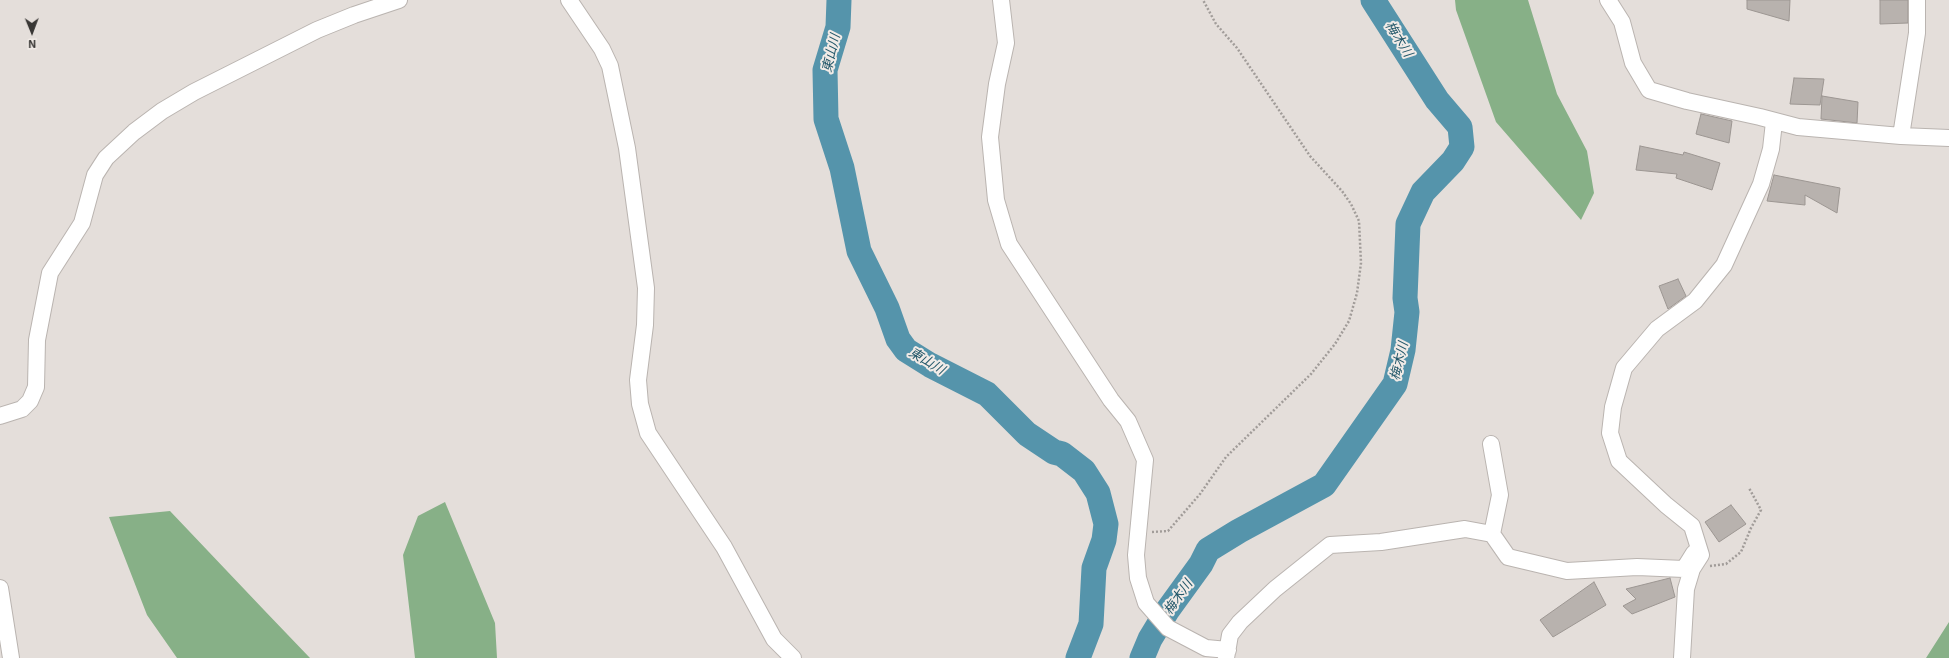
<!DOCTYPE html>
<html>
<head>
<meta charset="utf-8">
<style>
  body { margin:0 }
  #map { position:relative; width:1949px; height:658px; overflow:hidden; background:#e4deda; font-family:"Exo 2",sans-serif }
  canvas { display:block }
  .north { position:absolute; left:12px; top:12px; width:40px; height:40px; -webkit-text-stroke:3px #f1ebe7; paint-order:stroke; rotate:179deg; font-size:11px; font-weight:700; line-height:16px; text-align:center; color:#393735 }
  .north::after { content:''; display:block; margin:auto; width:14px; height:18px; background:#393735; clip-path:polygon(50% 0,100% 100%,50% 72%,0 100%) }
</style>
</head>
<body>
<div id="map">
<canvas width="1949" height="658"></canvas>
<div class="north">N</div>
</div>
<script>
const ctx = document.querySelector('canvas').getContext('2d');
ctx.lineJoin = 'round';
function fill(path, color) { ctx.fillStyle = color; ctx.fill(path, 'evenodd'); }
const toPath = rows => new Path2D(rows.map(r => 'M' + r).join(''));
function stroke(path, color, width, dash) { ctx.strokeStyle = color; ctx.lineWidth = width; ctx.lineCap = dash ? 'butt' : 'round'; ctx.setLineDash(dash || []); ctx.stroke(path); }
function drawText(font, color, halo, rows, align = 'center') {
  ctx.font = font + ' "Exo 2","Noto Sans JP",sans-serif'; ctx.lineWidth = 4; ctx.setLineDash([]); ctx.textBaseline = 'middle'; ctx.strokeStyle = halo; ctx.fillStyle = color; for (const [text, x, y, turn = 0] of rows) {
    ctx.save(); ctx.translate(x, y); ctx.rotate((+turn || 0) * Math.PI / 180); ctx.textAlign = isNaN(turn) ? turn : align; if (halo) ctx.strokeText(text, 0, 0); ctx.fillText(text, 0, 0); ctx.restore();
  }
}
const forest = toPath([
  [1455,0,1528,0,1557,94,1587,151,1594,193,1581,220,1496,122,1456,10],
  [445,502,495,623,497,658,415,658,403,555,418,516],
  [170,511,264,610,310,658,177,658,147,615,109,517],
  [1949,622,1949,658,1926,658]
]);
const river = toPath([
  [839,0,838,27,825,70,826,119,842,168,859,251,887,308,898,339,906,350,930,365,987,394,1027,434,1054,452,1062,454,1084,471,1098,493,1106,524,1104,540,1094,568,1091,624,1078,658],
  [1142,658,1150,639,1167,611,1201,564,1208,550,1239,531,1324,485,1395,384,1403,350,1407,312,1405,298,1408,224,1423,192,1453,161,1462,147,1460,127,1437,100,1373,0]
]);
const building = toPath([
  [1747,0,1790,0,1789,21,1747,9,1747,0],
  [1880,0,1908,0,1908,23,1880,24,1880,0],
  [1794,78,1824,79,1820,105,1790,104,1794,78],
  [1822,96,1858,102,1857,123,1821,119,1822,96],
  [1701,114,1732,121,1729,143,1696,134,1701,114],
  [1640,146,1683,155,1684,152,1720,163,1712,190,1676,178,1677,174,1636,170,1640,146],
  [1774,175,1840,188,1837,213,1805,195,1805,205,1767,201,1774,175],
  [1678,279,1686,296,1668,309,1659,286,1678,279],
  [1731,505,1746,524,1719,542,1705,522,1731,505],
  [1670,578,1675,597,1632,614,1623,606,1636,599,1626,589,1670,578],
  [1594,582,1606,605,1553,637,1540,620,1594,582]
]);
const path = toPath([
  [1152,532,1168,531,1200,494,1226,457,1311,374,1335,344,1349,321,1357,293,1361,263,1359,221,1351,204,1342,191,1310,156,1237,48,1216,24,1203,0],
  [1710,566,1726,564,1741,552,1751,528,1761,510,1749,488]
]);
const minor = toPath([
  [569,0,602,49,610,66,627,148,646,288,645,325,638,380,640,404,648,433,724,547,774,639,793,658],
  [1001,0,1006,43,997,84,990,137,996,200,1009,244,1111,400,1128,421,1145,460,1136,555,1138,578,1146,603,1168,628,1206,648,1228,650],
  [1608,0,1622,22,1633,63,1649,90,1687,101,1760,117,1798,127,1901,136,1949,138],
  [1901,136,1917,33,1917,0],
  [0,416,22,409,30,401,36,387,37,340,50,273,82,223,95,175,106,158,134,132,162,111,194,92,317,30,354,15,399,0],
  [1491,444,1500,495,1492,534],
  [0,588,11,658],
  [1226,658,1230,635,1240,622,1275,589,1330,545,1381,542,1465,529,1492,534,1508,557,1567,571,1637,567,1684,569,1694,553],
  [1682,658,1686,589,1692,569,1701,555,1692,526,1666,505,1619,461,1610,433,1613,407,1624,368,1657,329,1695,301,1724,265,1761,184,1771,149,1774,122]
]);
const waterNames = [
  ["梅木川",1399,39,58],
  ["東山川",831,53,-77],
  ["東山川",927,361,31],
  ["梅木川",1399,361,-77],
  ["梅木川",1178,597,-55]
];
fill(forest, '#87b087');
stroke(river, '#5594ab', 25);
fill(building, '#b8b2ae');
stroke(building, '#9c9692', 1);
stroke(minor, '#bab4b0', 18);
stroke(path, '#a19c99', 2.5, [2, 2]);
stroke(minor, '#fff', 16);
drawText('italic 13px', '#24586a', '#f1ebe7', waterNames);
</script>
</body>
</html>
